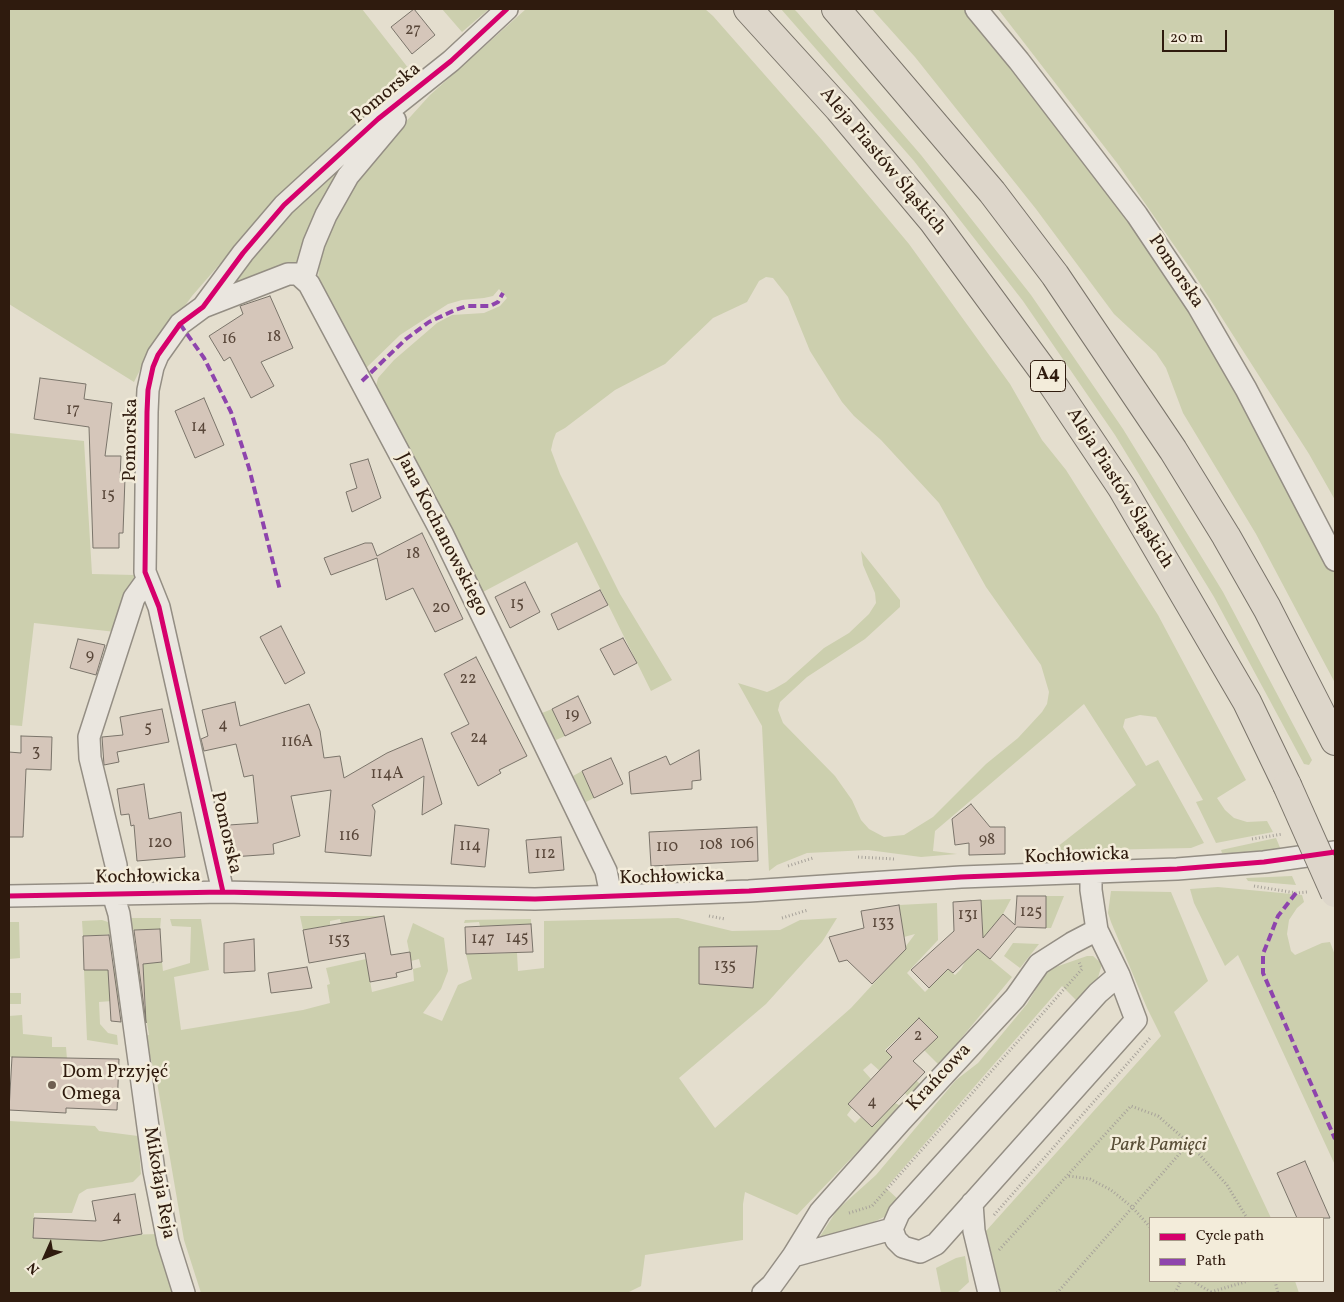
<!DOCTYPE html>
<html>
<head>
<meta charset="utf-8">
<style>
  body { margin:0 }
  #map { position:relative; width:1344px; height:1302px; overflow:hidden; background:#e4dece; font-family:Vollkorn,serif }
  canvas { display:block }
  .frame { position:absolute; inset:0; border:10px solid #2f1b0e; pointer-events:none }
  .legend { position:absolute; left:1149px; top:1217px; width:175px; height:65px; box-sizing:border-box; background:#f3ecda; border:1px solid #a59888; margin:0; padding:6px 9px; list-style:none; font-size:15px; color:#2f1b0e }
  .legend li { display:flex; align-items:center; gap:10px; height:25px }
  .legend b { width:25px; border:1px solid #a59888 }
  .north { position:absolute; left:20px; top:1232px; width:50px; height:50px; -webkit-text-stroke:4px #f3ecda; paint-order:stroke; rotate:226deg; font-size:14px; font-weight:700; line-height:20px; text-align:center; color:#2f1b0e }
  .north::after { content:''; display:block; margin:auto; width:18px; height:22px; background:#2f1b0e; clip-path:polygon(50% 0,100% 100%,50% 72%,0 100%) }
  .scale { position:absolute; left:1162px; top:30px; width:65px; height:22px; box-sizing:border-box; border:2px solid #2f1b0e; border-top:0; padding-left:6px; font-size:15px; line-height:18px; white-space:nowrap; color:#2f1b0e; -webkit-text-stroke:4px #f3ecda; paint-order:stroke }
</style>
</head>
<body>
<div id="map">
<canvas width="1344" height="1302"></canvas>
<div class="frame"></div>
<ul class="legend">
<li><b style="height:6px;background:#d6006c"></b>Cycle path</li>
<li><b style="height:6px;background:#8e44ad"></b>Path</li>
</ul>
<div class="north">N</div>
<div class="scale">20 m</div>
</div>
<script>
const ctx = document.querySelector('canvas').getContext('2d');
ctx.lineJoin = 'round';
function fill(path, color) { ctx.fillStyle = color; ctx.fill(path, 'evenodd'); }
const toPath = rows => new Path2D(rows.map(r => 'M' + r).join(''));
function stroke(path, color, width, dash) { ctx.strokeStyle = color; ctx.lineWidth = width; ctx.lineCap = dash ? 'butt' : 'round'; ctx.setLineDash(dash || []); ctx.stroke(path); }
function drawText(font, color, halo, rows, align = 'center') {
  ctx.font = font + ' Vollkorn,serif'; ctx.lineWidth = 5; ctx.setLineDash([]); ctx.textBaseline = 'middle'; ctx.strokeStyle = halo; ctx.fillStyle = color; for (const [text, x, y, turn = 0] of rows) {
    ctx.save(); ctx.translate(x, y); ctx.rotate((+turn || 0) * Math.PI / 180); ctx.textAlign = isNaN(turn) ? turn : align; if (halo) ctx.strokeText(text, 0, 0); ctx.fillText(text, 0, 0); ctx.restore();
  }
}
const green = toPath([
  [9,9,362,9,409,69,407,79,259,219,192,296,143,364,134,382,9,304],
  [442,9,489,9,462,32],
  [526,9,705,9,713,16,822,140,909,244,1010,384,1042,440,1066,470,1158,615,1246,780,1217,798,1225,810,1234,818,1247,822,1267,821,1273,832,1216,843,1196,802,1203,800,1156,717,1140,715,1125,719,1123,727,1146,766,1158,760,1204,843,1191,848,1052,851,1136,785,1084,704,935,831,933,851,957,854,921,857,868,850,807,853,777,865,769,871,762,726,738,683,767,692,774,689,786,682,824,648,849,633,869,614,876,603,875,593,863,565,861,551,900,600,900,607,865,639,807,677,780,702,778,710,783,723,835,776,852,800,861,820,869,829,884,837,904,835,933,817,986,764,1018,738,1042,712,1047,704,1049,692,1041,665,986,587,939,503,881,440,854,416,842,402,810,351,788,297,773,278,766,277,759,281,747,302,713,318,665,364,615,390,565,428,556,433,553,441,551,450,560,474,620,594,672,680,651,691,577,542,483,592,376,386,378,378,394,360,437,323,452,315,484,313,500,306,507,298,499,289,493,296,484,298,462,300,448,304,400,335,365,369,318,282,320,247,365,167,430,95],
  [781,9,794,9,797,12,921,155,1031,295,1123,429,1223,592,1312,760,1309,765,1304,764,1214,597,1115,435,1023,301,914,161],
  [872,9,965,9,1013,67,1168,271,1239,392,1335,573,1335,683,1256,534,1183,413,1166,368,1156,353,1114,314,1036,209,915,57],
  [998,9,1335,9,1335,500,1309,454,1192,271,1117,163],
  [354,151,303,262,233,290,221,285,275,221],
  [9,433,84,441,92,574,135,575,135,585,116,632,34,623,22,726,9,725],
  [552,709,565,736,556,740,542,713],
  [582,771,594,798,586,802,573,776],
  [1276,838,1281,850,1227,854,1222,853,1221,850],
  [1292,876,1296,885,1248,881,1246,878],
  [1218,887,1302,895,1304,902,1297,908,1289,920,1287,934,1291,951,1295,955,1322,943,1330,942,1335,955,1335,1165,1238,955,1225,966,1194,903,1190,889],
  [1111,891,1171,892,1208,981,1174,1012,1271,1218,1150,1218,1150,1281,1295,1281,1299,1293,1001,1293,986,1231,1161,1036,1147,1008,1111,922,1108,913],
  [1046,896,1064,896,1051,928,1046,928],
  [1011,899,1003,914,977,948,1012,977,939,1065,924,1050,937,1037,919,1018,885,1050,921,1085,909,1097,871,1063,863,1070,871,1079,848,1104,852,1108,847,1115,855,1123,861,1117,872,1127,895,1103,901,1106,797,1215,745,1192,743,1204,743,1240,645,1255,641,1286,627,1293,201,1293,184,1240,157,1082,147,1045,140,1037,149,1035,147,1023,137,1024,135,1008,146,1006,144,981,132,982,130,965,162,962,163,971,190,963,191,927,172,926,170,919,201,919,209,970,174,977,181,1030,303,1010,330,1003,327,985,330,984,326,968,366,959,372,992,414,981,413,969,421,967,419,959,411,961,407,941,413,923,444,938,448,971,441,989,423,1013,442,1021,458,985,472,979,466,954,517,953,518,971,544,968,544,921,678,918,732,931,780,930,800,920,837,918,822,942,766,1004,679,1078,715,1128,851,1008,897,958,915,934,904,937,899,905,937,903,938,940,907,973,925,992,948,969,955,975,961,969,983,930,981,900],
  [300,916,384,916,341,924,340,919,330,921,330,925,303,930],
  [124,918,161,918,160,929,125,930],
  [531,919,531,924,480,926,479,922,464,923,465,920],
  [102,920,111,923,115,934,83,936,82,921],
  [9,922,19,922,20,958,9,959],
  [1013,943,1039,944,1020,968,1004,956],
  [1087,956,1093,956,1102,964,1097,981,1078,1002,1062,986,886,1188,900,1201,886,1216,870,1224,817,1241,837,1210,876,1175,956,1080,978,1063,1027,1004,1045,974,1050,969],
  [120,969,125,1000,99,1002,100,1024,108,1033,117,1035,118,1045,87,1040,84,970],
  [9,993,21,993,21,1004,9,1004],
  [22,1015,23,1034,52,1037,52,1047,66,1047,67,1059,9,1057,9,1016],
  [9,1121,95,1126,99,1131,138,1136,141,1174,133,1182,87,1189,79,1194,72,1213,34,1213,33,1238,157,1234,175,1293,9,1293],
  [965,1256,969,1282,957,1293,941,1293,936,1268,956,1258]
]);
const building = toPath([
  [414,9,435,35,412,54,391,27,414,9],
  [270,296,293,348,261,362,274,386,251,398,230,357,224,361,209,336,243,314,240,306,270,296],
  [40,378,86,384,84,399,112,403,105,456,121,456,120,478,125,478,123,533,119,533,119,548,93,548,89,427,34,419,40,378],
  [204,398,224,445,195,458,175,411,204,398],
  [368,459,381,498,352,512,346,492,357,488,350,464,368,459],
  [422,533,463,619,435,632,413,588,386,600,377,558,331,575,324,558,365,543,372,543,377,556,422,533],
  [525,582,540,612,510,628,495,597,525,582],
  [600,590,608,605,558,630,551,614,600,590],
  [281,626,305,673,285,684,260,637,281,626],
  [623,638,637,663,614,675,600,649,623,638],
  [78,639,105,645,96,675,70,668,78,639],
  [476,657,527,756,499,770,501,773,478,786,451,733,469,724,444,674,476,657],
  [578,696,591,723,565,736,552,709,578,696],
  [235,702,240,726,309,704,320,731,324,758,340,756,344,778,387,753,422,738,442,804,422,815,424,776,372,805,375,811,371,856,325,852,331,790,291,796,300,836,273,844,274,854,232,857,229,825,258,823,253,775,244,777,236,744,204,751,201,739,208,736,202,710,235,702],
  [162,709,169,742,117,752,119,762,104,765,102,737,123,735,120,717,162,709],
  [21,736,52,737,51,770,26,769,23,837,9,837,9,752,21,753,21,736],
  [699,750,701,780,692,781,692,789,631,794,629,772,666,756,670,765,699,750],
  [611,758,623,784,594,798,582,771,611,758],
  [144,784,149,819,181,812,185,857,137,861,134,825,131,826,129,814,121,815,117,789,144,784],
  [971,804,990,827,1005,827,1005,854,969,855,969,843,955,845,952,819,971,804],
  [455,825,489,829,485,867,451,864,455,825],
  [757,827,758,861,651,866,649,832,757,827],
  [561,837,564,870,529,873,526,840,561,837],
  [1017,896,1046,896,1046,928,1017,927,990,959,978,949,953,973,948,969,929,988,911,970,954,931,953,902,981,900,983,938,1003,914,1015,925,1017,896],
  [899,905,906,949,872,984,847,960,839,962,829,937,864,928,861,911,899,905],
  [384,916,391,955,410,952,412,969,396,973,397,977,370,982,365,953,309,963,303,930,384,916],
  [531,924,533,952,466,954,465,927,531,924],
  [160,929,162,962,143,964,146,1023,134,930,160,929],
  [109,935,121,1022,111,1021,108,970,84,970,83,936,109,935],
  [254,939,255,971,224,973,224,943,254,939],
  [757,946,753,988,699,984,699,947,757,946],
  [307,967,312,988,271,993,268,973,307,967],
  [919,1018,938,1037,913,1061,925,1072,872,1127,848,1104,892,1057,886,1051,919,1018],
  [12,1057,119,1059,117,1110,66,1108,66,1113,9,1110,12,1057],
  [1305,1161,1330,1218,1297,1218,1277,1173,1305,1161],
  [135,1194,142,1234,101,1241,33,1238,34,1218,96,1221,92,1201,135,1194]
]);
const path = toPath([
  [1252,839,1283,834],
  [858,857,894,859],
  [788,866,813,858],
  [1254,886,1296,893,1307,892],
  [709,916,725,919],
  [782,918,808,910],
  [1069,1176,1090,1179,1111,1190,1132,1207,1150,1227],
  [849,1213,872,1206,1082,969,1079,962],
  [994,1215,1150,1038],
  [999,1250,1131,1106,1158,1116,1189,1143,1227,1185,1247,1218],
  [1192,1281,1211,1292],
  [1275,1281,1278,1293],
  [1211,1292,1248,1281],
  [1057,1293,1189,1143],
  [1175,1293,1181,1281]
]);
const minor = toPath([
  [976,9,1019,61,1137,215,1198,306,1246,389,1335,560],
  [304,278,314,243,326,215,348,176,395,120],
  [203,307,288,274,298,274,309,284,443,535,606,871,611,895],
  [1091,871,1091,890,1097,930,1119,975,1136,1020,936,1244,920,1252,903,1247,896,1240,892,1229,899,1213,1098,993,1119,975],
  [223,892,159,607,145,572,147,412,148,390,153,367,158,355,180,324,203,307,243,253,284,205,378,119,451,61,507,9],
  [113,894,119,914,154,1171,168,1242,184,1293],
  [118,894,116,865,90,758,89,737,134,598,147,580],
  [9,896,223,892,535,899,749,891,961,877,1177,869,1264,862,1335,852],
  [972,1203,974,1231,989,1293],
  [793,1256,892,1229],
  [763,1293,772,1285,793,1256,820,1212,901,1121,1015,998,1039,964,1072,943,1097,930]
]);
const highway = toPath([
  [748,9,839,109,933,221,1047,376,1122,488,1247,702,1287,785],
  [836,9,992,192,1055,275,1173,450,1226,536,1267,608,1335,741]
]);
const highwayBridge = toPath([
  [1287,785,1335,893]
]);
const quiet = toPath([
  [180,324,204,358,231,412,249,468,280,590],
  [362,381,406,339,429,322,455,310,467,306,490,306,498,302,503,293],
  [1296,893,1278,916,1263,954,1263,973,1335,1139]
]);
const cycleway = toPath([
  [223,892,159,607,145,572,147,412,148,390,153,367,158,355,180,324,203,307,243,253,284,205,378,119,451,61,507,9],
  [9,896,223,892,535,899,749,891,961,877,1177,869,1264,862,1335,852]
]);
const markers = [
  [52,1085,5,"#6e5f51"]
];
const numberNames = [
  ["27",413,31],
  ["18",274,338],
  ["16",229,340],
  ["17",73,411],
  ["14",199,428],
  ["15",108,496],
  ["18",413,555],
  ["15",517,605],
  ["20",441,609],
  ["9",90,657],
  ["22",468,680],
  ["19",572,716],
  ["4",223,726],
  ["5",148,729],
  ["24",479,739],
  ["116A",297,743],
  ["3",36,753],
  ["114A",387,775],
  ["116",349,837],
  ["98",987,841],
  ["120",160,844],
  ["106",742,845],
  ["108",711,846],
  ["114",470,847],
  ["110",667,848],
  ["112",545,855],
  ["125",1031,913],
  ["131",968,916],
  ["133",883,924],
  ["145",517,939],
  ["147",483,940],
  ["153",339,941],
  ["135",725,967],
  ["2",918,1037],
  ["4",872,1103],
  ["4",117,1218]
];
const shields = [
  [1048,376,35]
];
const shieldNames = [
  ["A4",1048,376]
];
const streetNames = [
  ["Pomorska",387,94,-40],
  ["Aleja Piastów Śląskich",882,162,50],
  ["Pomorska",1175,272,56],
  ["Pomorska",132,440,-89],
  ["Aleja Piastów Śląskich",1119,489,58],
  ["Jana Kochanowskiego",441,535,63],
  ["Pomorska",225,833,77],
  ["Kochłowicka",1077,857,-2],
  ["Kochłowicka",148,878,-1],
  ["Kochłowicka",672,878,-2],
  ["Krańcowa",940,1078,-47],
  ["Mikołaja Reja",158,1183,80]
];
const poiNames = [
  ["Dom Przyjęć",62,1074],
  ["Omega",62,1096]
];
const parkNames = [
  ["Park Pamięci",1158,1147]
];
fill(green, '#cccfae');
fill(building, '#d5c6ba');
stroke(building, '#7a746a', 1);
stroke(minor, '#948e84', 24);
stroke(highway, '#7a746a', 30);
stroke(path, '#a7a29a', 3, [1, 2.5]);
stroke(minor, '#eae6df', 21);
stroke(highway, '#ddd6ca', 28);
stroke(highwayBridge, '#7a746a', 30, []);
stroke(highwayBridge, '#ddd6ca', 28);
stroke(quiet, '#8e44ad', 4, [8, 4]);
stroke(cycleway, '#d6006c', 5);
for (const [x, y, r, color] of markers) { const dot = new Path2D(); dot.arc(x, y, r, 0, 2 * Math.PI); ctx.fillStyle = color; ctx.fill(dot); stroke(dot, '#f3ecda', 2); }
drawText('16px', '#584639', null, numberNames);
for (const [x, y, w] of shields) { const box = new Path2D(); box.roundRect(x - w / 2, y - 15.5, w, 31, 4); ctx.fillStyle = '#f3ecda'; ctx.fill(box); stroke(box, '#2f1b0e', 1); }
drawText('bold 18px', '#2f1b0e', null, shieldNames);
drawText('19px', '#2f1b0e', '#f3ecda', streetNames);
drawText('19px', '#2f1b0e', '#f3ecda', poiNames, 'left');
drawText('italic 19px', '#584d36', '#f3ecda', parkNames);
</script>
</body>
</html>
